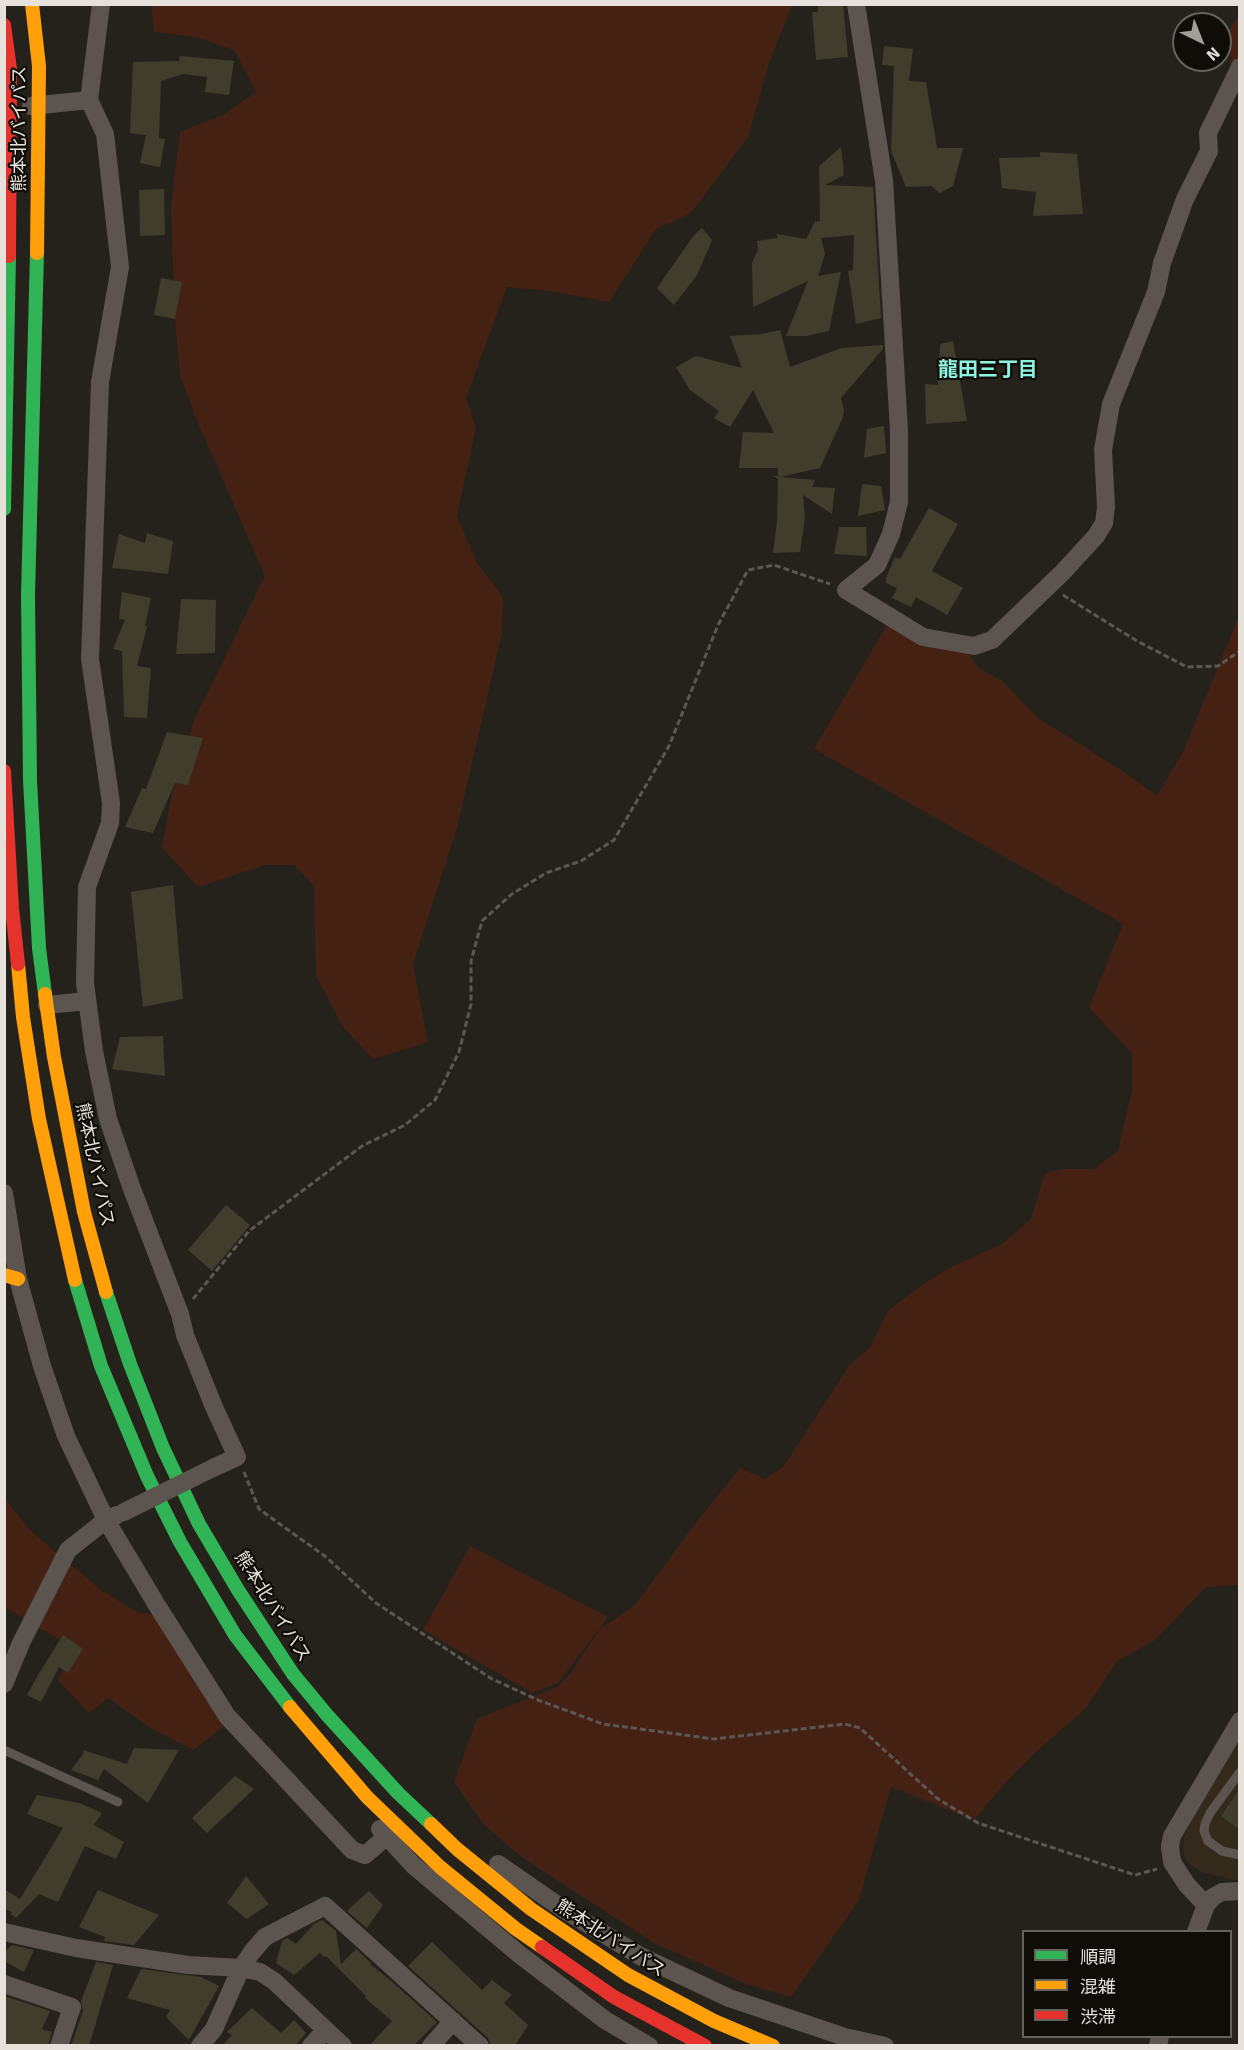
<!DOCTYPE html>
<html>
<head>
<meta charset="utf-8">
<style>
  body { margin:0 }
  #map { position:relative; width:1244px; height:2050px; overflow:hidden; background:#25221c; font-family:Signika,"Noto Sans JP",sans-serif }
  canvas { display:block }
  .frame { position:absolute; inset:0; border:6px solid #e6e2db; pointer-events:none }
  .legend { position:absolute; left:1022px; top:1930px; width:210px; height:108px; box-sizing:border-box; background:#100d08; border:2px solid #66625c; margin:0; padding:8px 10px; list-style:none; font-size:18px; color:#e6e2db }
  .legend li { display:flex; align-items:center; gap:12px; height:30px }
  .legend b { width:30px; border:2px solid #66625c }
  .north { position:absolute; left:1172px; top:12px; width:60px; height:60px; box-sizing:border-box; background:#100d08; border:2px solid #66625c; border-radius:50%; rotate:137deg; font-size:16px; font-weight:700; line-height:24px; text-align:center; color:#e6e2db }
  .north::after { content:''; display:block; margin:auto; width:21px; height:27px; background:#a29f98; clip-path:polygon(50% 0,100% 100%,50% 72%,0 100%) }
</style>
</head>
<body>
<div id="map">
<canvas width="1244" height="2050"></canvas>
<div class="frame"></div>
<ul class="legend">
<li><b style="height:8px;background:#30b455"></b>順調</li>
<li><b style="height:8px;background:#ff9f0a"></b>混雑</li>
<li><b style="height:8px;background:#e5322d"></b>渋滞</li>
</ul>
<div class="north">N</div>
</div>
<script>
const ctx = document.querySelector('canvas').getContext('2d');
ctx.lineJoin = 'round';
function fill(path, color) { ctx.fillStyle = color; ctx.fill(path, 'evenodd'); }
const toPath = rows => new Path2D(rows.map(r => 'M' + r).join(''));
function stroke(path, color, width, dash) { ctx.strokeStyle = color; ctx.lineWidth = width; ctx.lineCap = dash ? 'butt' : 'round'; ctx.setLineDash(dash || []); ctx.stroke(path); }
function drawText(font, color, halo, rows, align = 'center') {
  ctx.font = font + ' Signika,"Noto Sans JP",sans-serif'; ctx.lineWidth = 4.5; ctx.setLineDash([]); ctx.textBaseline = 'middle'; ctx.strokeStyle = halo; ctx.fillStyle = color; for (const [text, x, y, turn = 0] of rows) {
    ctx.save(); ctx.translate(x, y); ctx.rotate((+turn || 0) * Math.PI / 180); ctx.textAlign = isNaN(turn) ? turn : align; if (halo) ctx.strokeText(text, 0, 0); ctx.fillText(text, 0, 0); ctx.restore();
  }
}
const built = toPath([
  [1239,1736,1239,1881,1202,1872,1188,1863,1183,1852,1184,1839,1188,1825]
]);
const green = toPath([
  [151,5,792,5,769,63,748,137,691,213,656,229,609,302,549,291,507,287,466,398,476,428,457,516,477,563,503,597,502,633,457,828,413,964,428,1042,373,1059,343,1027,316,976,314,886,294,865,265,865,198,887,162,848,172,793,194,720,265,576,195,416,180,375,175,319,171,207,180,132,223,115,256,92,234,50,196,37,154,32],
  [1239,16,1239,84,1232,83,1230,29],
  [1239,616,1239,1585,1206,1587,1155,1640,1117,1661,1087,1707,1036,1752,1006,1782,974,1820,891,1787,859,1900,791,1997,746,1984,654,1943,523,1858,484,1825,454,1782,477,1719,557,1687,570,1674,600,1629,635,1605,698,1520,740,1468,765,1479,784,1466,849,1366,870,1347,888,1311,912,1292,947,1269,1002,1244,1031,1219,1045,1173,1064,1169,1094,1169,1118,1151,1132,1090,1132,1053,1089,1008,1123,924,814,749,891,618,960,644,980,669,1002,681,1038,718,1121,770,1157,796,1183,752],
  [4,1498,30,1530,101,1590,137,1612,163,1616,227,1724,193,1750,150,1728,108,1698,89,1713,58,1681,73,1648,5,1607],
  [470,1546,608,1617,558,1683,532,1693,423,1630]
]);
const building = toPath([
  [818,4,843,4,848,57,816,60,812,12,818,12],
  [884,46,913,49,909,81,926,82,937,148,963,148,953,186,940,193,931,186,906,187,891,151,894,66,882,65],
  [180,56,234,61,229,95,205,92,207,77,183,74,161,81,159,138,165,139,160,167,140,163,146,135,130,133,133,62,179,61],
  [841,147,844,175,825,185,873,187,881,318,856,324,848,271,853,270,854,235,821,238,825,254,818,276,841,272,829,331,806,336,786,336,808,281,753,307,752,263,758,250,757,241,778,238,776,234,806,239,816,220,816,222,820,221,819,166],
  [1040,152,1077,154,1083,214,1033,216,1036,192,1002,188,999,158,1040,157],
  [164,189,165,235,140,236,139,190],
  [702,228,712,240,697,275,674,305,657,288,694,235],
  [161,278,182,282,175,319,154,315],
  [780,330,790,367,842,348,883,345,883,349,841,398,844,410,843,417,820,468,780,477,815,480,812,487,835,488,832,514,803,495,805,517,800,552,773,553,777,522,778,479,773,476,778,476,778,468,739,468,743,432,774,433,753,390,730,427,714,418,719,411,690,390,676,367,696,356,742,368,730,336,761,334],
  [953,341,967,421,926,424,925,384,938,385,940,344],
  [884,426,886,453,864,458,867,429],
  [862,484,881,486,885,510,858,516],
  [929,508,958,524,932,571,963,588,947,615,916,597,911,607,892,598,897,588,886,583,886,578,895,557,900,559],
  [839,527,866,527,867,556,834,554],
  [147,533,173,541,168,574,112,568,119,534,145,543],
  [122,592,151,598,145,626,147,626,137,666,151,668,147,718,124,717,122,651,113,649,125,620,119,619],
  [181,599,216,600,215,653,176,654],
  [167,732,203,738,188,785,175,783,153,833,125,827,142,788,146,789],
  [173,885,183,999,143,1007,131,892],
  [163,1036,165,1076,112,1069,120,1037],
  [226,1205,250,1225,212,1271,188,1250],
  [63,1635,83,1649,68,1673,59,1667,41,1702,27,1695,38,1675],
  [134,1748,179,1750,148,1803,104,1769,98,1780,71,1770,84,1753,83,1750,127,1764],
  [235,1776,254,1789,207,1833,192,1818],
  [1239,1790,1239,1829,1221,1816],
  [37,1795,79,1803,102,1813,94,1825,124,1842,116,1859,85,1846,58,1902,39,1894,16,1918,11,1914,12,1912,4,1909,4,1889,20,1899,63,1828,27,1814],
  [246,1876,269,1904,247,1919,227,1903],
  [98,1890,159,1915,134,1945,104,1941,105,1937,79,1927],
  [369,1891,383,1905,367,1928,347,1911],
  [322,1920,336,1931,341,1964,356,1949,371,1963,370,1964,391,1981,437,2022,413,2046,369,2046,392,2021,365,1998,366,1996,326,1956,324,1957,320,1953,294,1975,276,1963,282,1941,287,1938,296,1944,314,1924],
  [432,1942,482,1990,492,1980,512,1995,504,2003,528,2025,515,2046,491,2046,488,2038,408,1966],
  [12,1945,34,1950,24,1972,4,1961,4,1952],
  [96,1962,113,1965,89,2046,71,2046,83,2011,81,2001],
  [141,1969,201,1977,219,1986,189,2040,166,2017,170,2010,127,1998],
  [4,1996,50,2011,42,2029,52,2032,48,2046,4,2046],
  [252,2008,281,2033,294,2020,306,2033,295,2046,222,2046,232,2035,227,2032]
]);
const path = toPath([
  [1063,595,1137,641,1187,667,1218,666,1240,651],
  [193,1299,249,1231,362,1146,405,1125,435,1100,459,1052,471,1004,471,961,482,921,512,894,546,873,581,861,614,840,669,746,718,625,748,570,774,565,830,584],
  [244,1472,259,1509,326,1557,376,1603,492,1679,538,1700,603,1724,714,1739,845,1724,860,1728,938,1799,978,1823,1135,1875,1157,1869]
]);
const lane = toPath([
  [4,1750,118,1802],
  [1240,1772,1210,1813,1205,1824,1204,1831,1208,1841,1222,1851,1240,1855]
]);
const street = toPath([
  [101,4,89,100,105,134,120,267,100,382,90,659,111,803,110,823,87,887,85,983,94,1051,108,1119,132,1189,180,1314,185,1335,214,1407,237,1457,213,1468],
  [856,4,884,181,899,430,899,502,891,534,877,565,846,590,923,637,974,646,992,640,1062,573,1096,536,1104,523,1106,507,1103,450,1111,404,1156,292,1162,263,1185,199,1209,151,1208,133,1240,67],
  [31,106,89,100],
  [47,1005,87,1001],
  [4,1193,18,1279,42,1366,66,1436,106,1520,158,1607,227,1716,352,1850,365,1855,387,1836],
  [4,1684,21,1643,68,1550,106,1520,117,1515],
  [380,1829,413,1865,519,1954,605,2020,649,2046],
  [498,1864,563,1909,640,1956,729,1998,845,2037,885,2046],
  [1206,1905,1187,1885,1172,1862,1170,1846,1172,1836,1240,1721],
  [4,1932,76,1948,188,1965,241,1968,260,1972,274,1981,343,2046],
  [1196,1932,1206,1905,1213,1897,1222,1892,1240,1891],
  [4,1984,72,2007,59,2046],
  [200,2046,214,2029,241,1968,252,1952,265,1937,325,1906,480,2046],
  [311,2046,326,2030],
  [431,2046,453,2021],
  [1158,2046,1160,2036]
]);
const fast = toPath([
  [37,253,28,595,30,780,39,948,45,994],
  [4,509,9,256],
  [75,1280,101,1366,147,1476,180,1542,235,1635,290,1707],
  [106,1292,130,1364,163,1448,199,1524,238,1590,293,1674,327,1715,398,1793,431,1824]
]);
const slow = toPath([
  [32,4,39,66,37,253],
  [18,964,23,1017,39,1119,75,1280],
  [45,994,54,1057,84,1212,106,1292],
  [4,1275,18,1279],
  [290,1707,367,1797,440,1867,516,1929,542,1947],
  [431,1824,457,1849,531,1909,628,1975,714,2021,773,2046]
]);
const jam = toPath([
  [4,25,10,69,9,256],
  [4,771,12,908,18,964],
  [542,1947,614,1997,705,2046]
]);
const streetBridge = toPath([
  [124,1512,213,1468]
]);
const streetNames = [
  ["熊本北バイパス",20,129,-90],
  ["熊本北バイパス",94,1165,78],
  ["熊本北バイパス",272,1607,58],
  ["熊本北バイパス",610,1939,33]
];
const neighbourhoodNames = [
  ["龍田三丁目",988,371]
];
fill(built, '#332a1b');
fill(green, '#452114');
fill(building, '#403d2d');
stroke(path, '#5c5752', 3, [6, 3]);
stroke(lane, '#5c554f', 9);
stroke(street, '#5c554f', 18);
stroke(fast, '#30b455', 14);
stroke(slow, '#ff9f0a', 14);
stroke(jam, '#e5322d', 14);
stroke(streetBridge, '#5c554f', 18);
drawText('18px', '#e6e2db', '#100d08', streetNames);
drawText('bold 20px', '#8df3e1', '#100d08', neighbourhoodNames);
</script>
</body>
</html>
